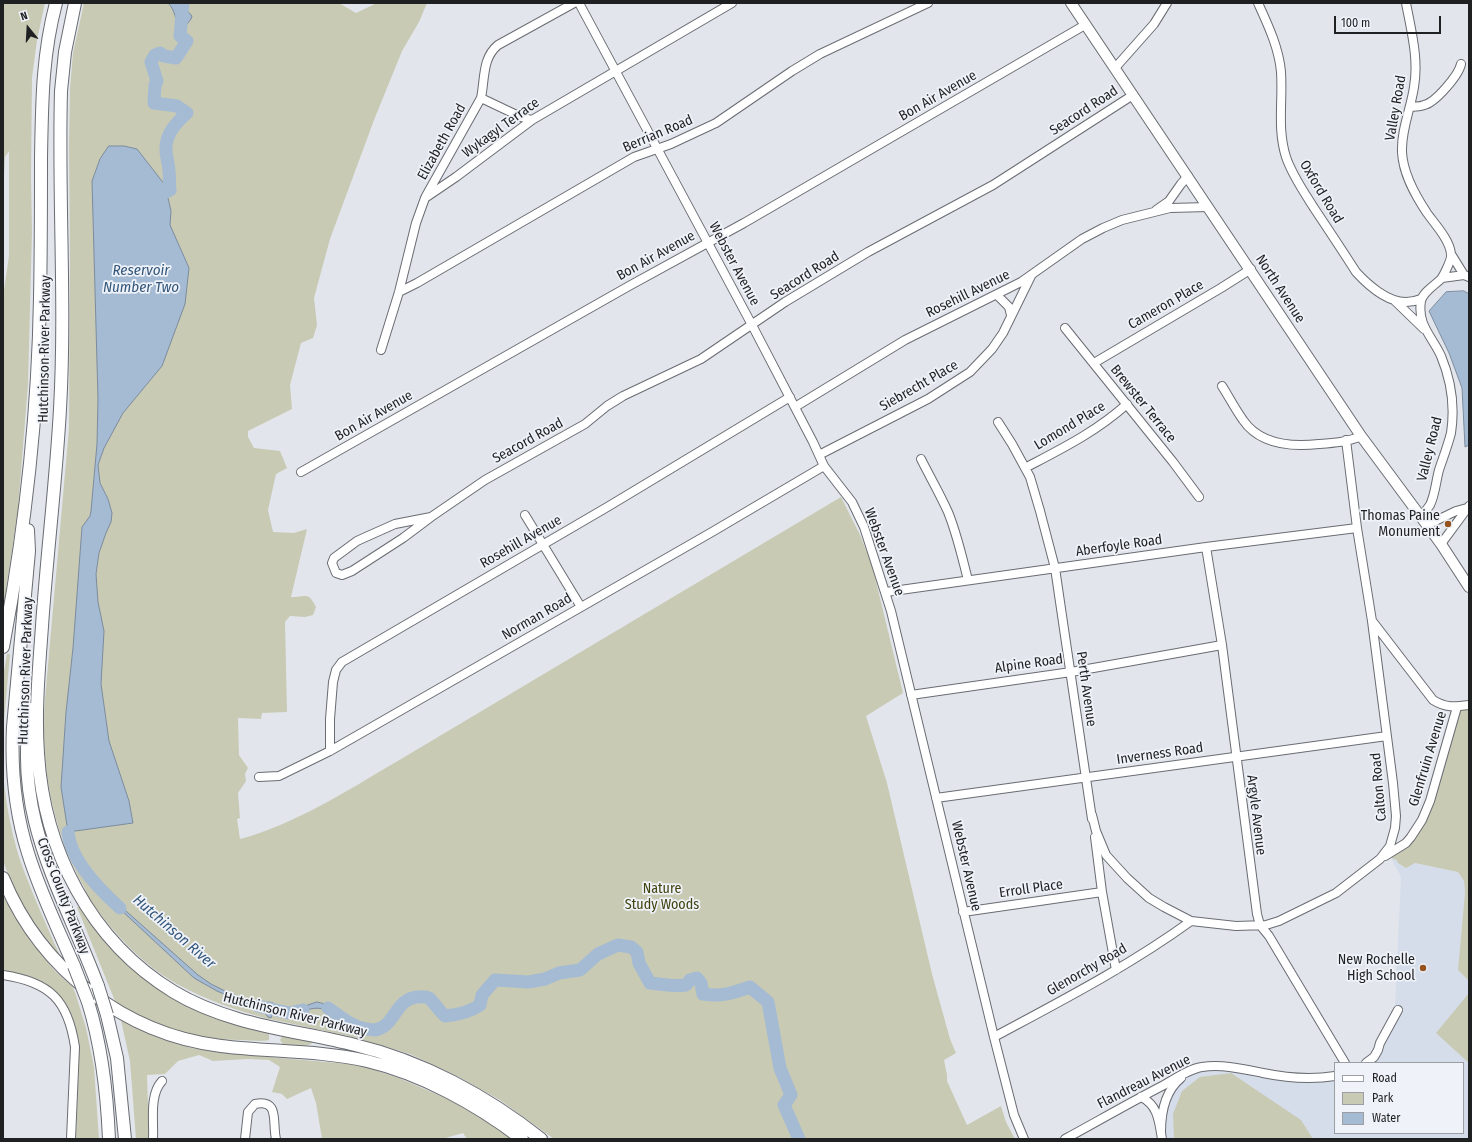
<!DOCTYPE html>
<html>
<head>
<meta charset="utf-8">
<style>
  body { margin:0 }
  #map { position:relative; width:1472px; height:1142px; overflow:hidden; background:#e2e6ec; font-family:"Fira Sans Condensed",sans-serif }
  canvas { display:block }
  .frame { position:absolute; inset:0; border:4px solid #1e2022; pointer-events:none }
  .legend { position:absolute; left:1334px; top:1062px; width:130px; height:72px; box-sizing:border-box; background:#eff3f9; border:1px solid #9b9fa3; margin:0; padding:5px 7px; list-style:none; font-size:12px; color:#1e2022 }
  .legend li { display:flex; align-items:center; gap:8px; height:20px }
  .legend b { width:20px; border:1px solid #9b9fa3 }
  .north { position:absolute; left:8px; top:8px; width:40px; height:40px; -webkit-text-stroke:3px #eff3f9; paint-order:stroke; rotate:342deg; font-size:11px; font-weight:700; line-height:16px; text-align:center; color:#1e2022 }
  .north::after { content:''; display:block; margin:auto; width:14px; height:18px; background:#1e2022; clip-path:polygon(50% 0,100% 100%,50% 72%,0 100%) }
  .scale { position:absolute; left:1334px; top:16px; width:107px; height:18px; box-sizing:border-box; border:2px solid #1e2022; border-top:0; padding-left:5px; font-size:12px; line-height:14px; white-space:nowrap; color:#1e2022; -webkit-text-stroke:3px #eff3f9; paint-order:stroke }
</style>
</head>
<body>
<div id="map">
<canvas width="1472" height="1142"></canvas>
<div class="frame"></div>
<ul class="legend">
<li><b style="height:5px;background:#fff"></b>Road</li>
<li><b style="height:11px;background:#c8cab4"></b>Park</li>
<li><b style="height:11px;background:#a5bbd3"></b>Water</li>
</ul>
<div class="north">N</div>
<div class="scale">100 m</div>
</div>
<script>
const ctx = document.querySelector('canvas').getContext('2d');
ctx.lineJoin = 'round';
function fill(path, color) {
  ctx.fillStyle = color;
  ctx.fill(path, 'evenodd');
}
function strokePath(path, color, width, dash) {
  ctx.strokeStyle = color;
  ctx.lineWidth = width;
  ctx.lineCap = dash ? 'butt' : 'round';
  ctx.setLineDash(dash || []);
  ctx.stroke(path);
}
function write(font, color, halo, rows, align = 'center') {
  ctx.font = font + ' "Fira Sans Condensed",sans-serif';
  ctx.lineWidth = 3.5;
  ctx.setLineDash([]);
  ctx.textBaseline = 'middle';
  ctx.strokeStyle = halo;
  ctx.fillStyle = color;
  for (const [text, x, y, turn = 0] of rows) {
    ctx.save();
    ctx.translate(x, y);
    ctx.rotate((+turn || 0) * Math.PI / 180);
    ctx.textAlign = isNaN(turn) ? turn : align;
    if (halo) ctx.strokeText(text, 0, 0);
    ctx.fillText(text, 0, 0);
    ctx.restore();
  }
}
const built = new Path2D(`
  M 1391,858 L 1458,872 L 1464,881 L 1465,892 L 1458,970 L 1469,981 L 1469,1139 L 1165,1139 L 1163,1134 L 1166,1111 L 1175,1089 L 1184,1079 L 1196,1072 L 1214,1069 L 1335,1080 L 1335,1133 L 1463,1133 L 1463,1063 L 1366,1063 L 1373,1054 L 1395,1007 L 1401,877 Z`);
const green = new Path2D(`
  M 3,3 L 45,3 L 37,40 L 32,78 L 31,177 L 32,231 L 28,384 L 18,509 L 3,611 L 3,297 L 9,256 L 9,151 L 5,157 L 3,196 Z
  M 84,3 L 339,3 L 356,13 L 377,3 L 427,3 L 419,22 L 402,51 L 374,120 L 330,239 L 314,298 L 317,325 L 313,338 L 301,343 L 290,385 L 292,409 L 248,431 L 248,437 L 254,448 L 280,451 L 287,468 L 276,474 L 268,510 L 273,532 L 294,533 L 307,529 L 291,597 C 306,597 308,591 316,607 L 313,615 L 305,617 L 290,616 L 285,622 L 287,712 L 262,713 L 261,719 L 238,718 L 239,755 L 248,768 L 245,774 L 246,781 L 238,793 L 240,818 L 237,819 L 240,839 C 294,825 348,790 396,762 L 841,497 L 860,535 L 872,565 L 903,693 L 866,716 L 887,783 L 932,974 L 950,1039 L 956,1053 L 944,1060 L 947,1075 L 947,1081 L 967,1125 L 1001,1106 L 1006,1122 L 1015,1139 L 554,1139 L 500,1100 L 459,1077 L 410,1054 L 353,1037 L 270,1019 L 268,1019 C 236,1010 206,1000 177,984 C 159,974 142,960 127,945 C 116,933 105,921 96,908 C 91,902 87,894 84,887 C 52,830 40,764 45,699 L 69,428 L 70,258 L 69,145 L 70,88 L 73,53 Z
  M 7,654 L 10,654 L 3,732 L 3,677 Z
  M 1469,708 L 1469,981 L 1458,970 L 1465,892 L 1464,881 L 1458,872 L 1415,863 L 1406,868 L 1398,863 L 1397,860 L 1391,858 L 1407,845 L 1429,812 L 1459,709 Z
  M 3,772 C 6,805 12,839 24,871 C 35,900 48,929 61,958 L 30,919 L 13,887 L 3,861 Z
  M 3,896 L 31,942 L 55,971 L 72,986 L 75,992 L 86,1028 L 94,1067 L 99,1139 L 76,1139 L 79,1059 L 79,1043 L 76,1031 L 66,1005 L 60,996 L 43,984 L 3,972 Z
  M 77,907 L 80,907 L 99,933 L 125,963 L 149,983 L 180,1001 L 269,1034 L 269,1040 C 261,1042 250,1040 241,1040 C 191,1039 161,1028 117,1006 Z
  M 1469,993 L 1469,1063 L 1436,1033 Z
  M 120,1016 L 153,1035 L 191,1048 L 235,1054 L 360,1065 L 399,1078 L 452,1101 L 486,1121 L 513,1139 L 467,1139 L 463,1133 L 442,1139 L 322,1139 L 316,1103 L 311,1088 L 287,1099 L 282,1094 L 272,1092 L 280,1067 L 269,1060 L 248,1059 L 213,1061 L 199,1055 L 178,1061 L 165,1074 L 147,1075 L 149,1139 L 136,1139 L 130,1061 Z
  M 283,1035 L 313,1042 C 307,1049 292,1045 283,1044 L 280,1040 Z
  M 1231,1073 L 1301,1120 L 1313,1139 L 1174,1139 L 1173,1114 L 1182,1091 L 1200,1077 Z`);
const water = new Path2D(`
  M 168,3 L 185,3 L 183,6 L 192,16 L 191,19 L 181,32 L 179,30 C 176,21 175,9 168,3 Z
  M 109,146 L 124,146 L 137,149 L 165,185 L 171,211 L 170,225 L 189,268 L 185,304 L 162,366 L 123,413 L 104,448 L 98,465 L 100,483 L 108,499 L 112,513 L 111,522 L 106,533 L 99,553 L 96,574 L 98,602 L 104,631 L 101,684 L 109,741 L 129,801 L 133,823 L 68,832 L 61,787 L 66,712 L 73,648 L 82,527 L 90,516 L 91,511 L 97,444 L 98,399 L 92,181 L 100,159 Z
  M 1464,291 L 1469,294 L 1469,445 L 1465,447 L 1462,388 L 1449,353 L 1429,311 L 1446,292 Z
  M 108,895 L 198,975 L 211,984 L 229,993 L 264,1005 L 269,1002 L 273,1003 L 275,1005 L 271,1018 L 268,1017 L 263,1011 L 217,991 L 194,978 L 106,896 Z
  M 317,1002 C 328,1004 338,1009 341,1020 C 319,1002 314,1008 288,1016 L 286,1016 L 288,1008 L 299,1008 Z`);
const river = new Path2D(`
  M 166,192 L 170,190 C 169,184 170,178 169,172 C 169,164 166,157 166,150 C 165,134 177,122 187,113 L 177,106 L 154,103 L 155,85 L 157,81 L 151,62 L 155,55 L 160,53 L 164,56 L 176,58 L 187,41 L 180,36 L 183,3
  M 68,832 C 70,860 100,890 120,908
  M 258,1006 L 289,1013 L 303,1010
  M 328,1008 C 341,1017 350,1026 366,1029 C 368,1029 372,1030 375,1030 C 396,1026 394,1000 417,997 C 421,997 425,996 429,998 C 433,1001 440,1012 445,1016 C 457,1015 470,1012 480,1005 L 482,995 L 495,980 L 529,982 L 545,979 L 559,973 L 580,970 L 598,954 L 618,945 L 631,947 L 637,952 L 639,963 L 650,983 C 662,984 674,987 686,985 L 690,980 L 697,978 L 701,983 L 703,994 C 721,997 733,993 750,987 L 768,1002 L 780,1068 L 791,1095 L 784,1105 L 799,1139`);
const minor = new Path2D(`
  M 579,3 L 752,325 L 813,442 L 824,466 L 852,502 L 864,527 L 891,611 L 994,1037 L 1014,1115 L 1024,1139
  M 1258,3 C 1268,25 1279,48 1281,72 C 1283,101 1277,129 1286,157 C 1292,175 1304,192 1314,208 C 1328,229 1342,250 1356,272 C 1367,284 1387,302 1406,302 C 1411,302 1416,301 1421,299
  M 1406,3 C 1411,30 1419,59 1414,87 C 1411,108 1401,130 1402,152 C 1403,174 1415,195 1427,213 C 1434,223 1450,240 1451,254 C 1452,259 1444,275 1441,279 C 1435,285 1423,292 1421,301 C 1417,325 1432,336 1441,356 C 1451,380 1455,407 1451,433 C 1448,445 1443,458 1439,470 C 1436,481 1435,495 1430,505 C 1427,509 1424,513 1421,517
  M 1115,68 L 1154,24 L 1167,3
  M 481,98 L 521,117 L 532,120
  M 1411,107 C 1415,106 1420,107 1424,105 C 1435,103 1459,75 1461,64
  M 426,196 L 481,98 C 485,79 482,58 498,45 L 574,3
  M 1156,210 L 1169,201 L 1181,184 L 1188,176
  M 1451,254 L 1464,275 L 1469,277
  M 1442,278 L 1464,275
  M 399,292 L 417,283 L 634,157 L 671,144 L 716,123 L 792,71 L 820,54 L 928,3
  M 997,295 L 1009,307 L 1011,315
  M 1395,301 L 1424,329
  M 1065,328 L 1173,462 L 1199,497
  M 381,350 L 399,292 L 416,223 L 425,198 L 456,177 L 532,120 L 732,3
  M 1094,363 L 1221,288 L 1251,269
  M 1222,386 C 1229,397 1235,409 1243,420 C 1260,445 1292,447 1319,444 C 1333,443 1348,442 1361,436
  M 795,407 L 905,340 L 1021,282 L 1082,239 L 1103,228 L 1122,220 L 1170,208 L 1208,207
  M 998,422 L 1012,444 L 1030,477 L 1040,511 L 1055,568 L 1092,819
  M 819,455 L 928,399 L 970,372 L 992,349 L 1003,333 L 1031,276
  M 921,459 C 930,477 940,494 948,512 C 957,534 962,557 968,580
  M 1025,468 C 1061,449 1096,432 1127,404
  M 301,472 L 629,286 L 744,223 L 1085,25
  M 525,515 L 581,607
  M 431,517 L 403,538 L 352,571 L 342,575 L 336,573 L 332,563 L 334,558 L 357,541 L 368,536 L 395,524 L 431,517 L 485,480 L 585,424 L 607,406 L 623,396 L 701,359 L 785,302 L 868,252 L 993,185 L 1133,95
  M 1427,525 L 1456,511 L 1467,508
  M 1441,544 L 1469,506
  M 1206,547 L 1222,645 L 1257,914 L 1260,925 L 1269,936 L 1345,1063
  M 886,592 L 1206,547 L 1357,528
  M 1373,622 L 1433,700 C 1446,708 1454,707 1469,705
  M 911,695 L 1071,672 L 1222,645
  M 330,751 L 330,719 L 333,682 L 336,670 L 342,662 L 609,506 L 790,397
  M 259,777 L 279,776 L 330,751 L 712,532 L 824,466
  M 936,798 L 1387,736
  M 1092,815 L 1096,831 L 1106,855 L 1127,878 L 1149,898 L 1164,907 L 1191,921 L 1236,926 L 1266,925 L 1279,921 L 1336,893 L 1380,859 L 1390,846 L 1395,828 L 1396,816 L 1393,783 L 1372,621 L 1357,528 L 1346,440
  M 1095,837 L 1102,892 L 1116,970
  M 1385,856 L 1406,843 L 1411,837 L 1422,820 L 1430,801 L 1457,707
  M 963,912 L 1102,892
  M 3,975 C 50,982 68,1000 75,1047 L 71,1139
  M 994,1037 C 1061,1001 1129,966 1191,921
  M 1366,1063 L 1374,1057 L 1378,1050 L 1380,1043 L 1398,1010
  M 1141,1097 C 1158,1105 1159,1121 1162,1139
  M 1161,1132 C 1161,1113 1165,1091 1181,1078
  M 153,1139 C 154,1121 149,1095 162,1081
  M 245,1139 L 248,1112 L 255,1104 C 280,1099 272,1122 276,1139
  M 1065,1139 C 1098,1121 1131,1102 1164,1085 C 1176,1078 1189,1069 1202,1067 C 1223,1064 1243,1069 1263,1073 C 1287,1078 1310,1080 1335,1076`);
const major = new Path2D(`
  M 1071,3 L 1361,436 L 1441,544 L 1469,587`);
const highway = new Path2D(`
  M 75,3 L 65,52 L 61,91 C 58,197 66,303 60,409 C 56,482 47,553 42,626 C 39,668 35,711 38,754 C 44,850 90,941 174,992 C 229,1025 294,1030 355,1045 C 422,1061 487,1096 541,1139
  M 28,530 L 29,551 L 13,727 C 11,770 15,812 28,853 C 40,892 58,929 74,966
  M 3,647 C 25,531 38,415 40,298 C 41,251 41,204 41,158 C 42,103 42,56 56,3
  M 31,709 C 12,817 62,890 98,986
  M 3,878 C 40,968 123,1034 221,1046 C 269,1052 319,1050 367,1061 C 422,1074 478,1105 522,1139
  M 88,1002 C 102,1047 107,1092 109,1139
  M 107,1015 L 117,1058 L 125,1139`);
const highwayBridge = new Path2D(`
  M 74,966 L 88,1002
  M 98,986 L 107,1015`);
const markers = [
  [1448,524,4,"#93521f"],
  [1423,968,4,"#93521f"]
];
const streetNames = [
  ["Bon Air Avenue",938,96,-30],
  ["Valley Road",1396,108,-80],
  ["Seacord Road",1084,111,-33],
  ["Wykagyl Terrace",501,128,-36],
  ["Berrian Road",658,134,-23],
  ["Elizabeth Road",442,142,-61],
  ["Oxford Road",1321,192,59],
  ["Bon Air Avenue",656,256,-29],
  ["Webster Avenue",734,264,62],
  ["Seacord Road",805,276,-32],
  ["North Avenue",1280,289,57],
  ["Rosehill Avenue",968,294,-26],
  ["Cameron Place",1166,305,-30],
  ["Hutchinson River Parkway",45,349,-89],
  ["Siebrecht Place",919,386,-30],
  ["Brewster Terrace",1143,404,51],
  ["Bon Air Avenue",374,416,-30],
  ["Lomond Place",1070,426,-31],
  ["Seacord Road",528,441,-29],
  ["Valley Road",1430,449,-76],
  ["Rosehill Avenue",521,542,-30],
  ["Aberfoyle Road",1119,546,-8],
  ["Webster Avenue",884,552,70],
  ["Norman Road",537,617,-30],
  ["Alpine Road",1029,664,-8],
  ["Hutchinson River Parkway",26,671,-88],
  ["Perth Avenue",1086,689,82],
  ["Inverness Road",1160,754,-8],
  ["Glenfruin Avenue",1428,759,-73],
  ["Calton Road",1379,787,-95],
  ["Argyle Avenue",1256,815,83],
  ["Webster Avenue",966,866,77],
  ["Erroll Place",1031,889,-8],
  ["Cross County Parkway",63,896,69],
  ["Glenorchy Road",1087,970,-30],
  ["Hutchinson River Parkway",295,1015,14],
  ["Flandreau Avenue",1144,1082,-27]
];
const poiNames = [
  ["Thomas Paine",1440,516],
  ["Monument",1440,532],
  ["New Rochelle",1415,960],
  ["High School",1415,976]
];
const parkNames = [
  ["Nature",662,889],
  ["Study Woods",662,905]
];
const waterNames = [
  ["Reservoir",141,271],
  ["Number Two",141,288],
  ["Hutchinson River",174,932,41]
];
fill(built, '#d5ddea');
fill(green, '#c8cab4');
fill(water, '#a5bbd3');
strokePath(water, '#7c8c9e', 1);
strokePath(river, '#a5bbd3', 13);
strokePath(minor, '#696c72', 10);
strokePath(major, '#696c72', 12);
strokePath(highway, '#696c72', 14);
strokePath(minor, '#fff', 8);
strokePath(major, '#fff', 10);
strokePath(highway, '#fff', 12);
strokePath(highwayBridge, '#696c72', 14, []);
strokePath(highwayBridge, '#fff', 12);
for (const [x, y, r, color] of markers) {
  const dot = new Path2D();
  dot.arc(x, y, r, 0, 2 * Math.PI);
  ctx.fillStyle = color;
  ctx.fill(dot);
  strokePath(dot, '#eff3f9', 1.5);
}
write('14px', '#1e2022', '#eff3f9', streetNames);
write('14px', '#1e2022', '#eff3f9', poiNames, 'right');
write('14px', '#42430f', '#eff3f9', parkNames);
write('italic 15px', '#33567a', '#eff3f9', waterNames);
</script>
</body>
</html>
